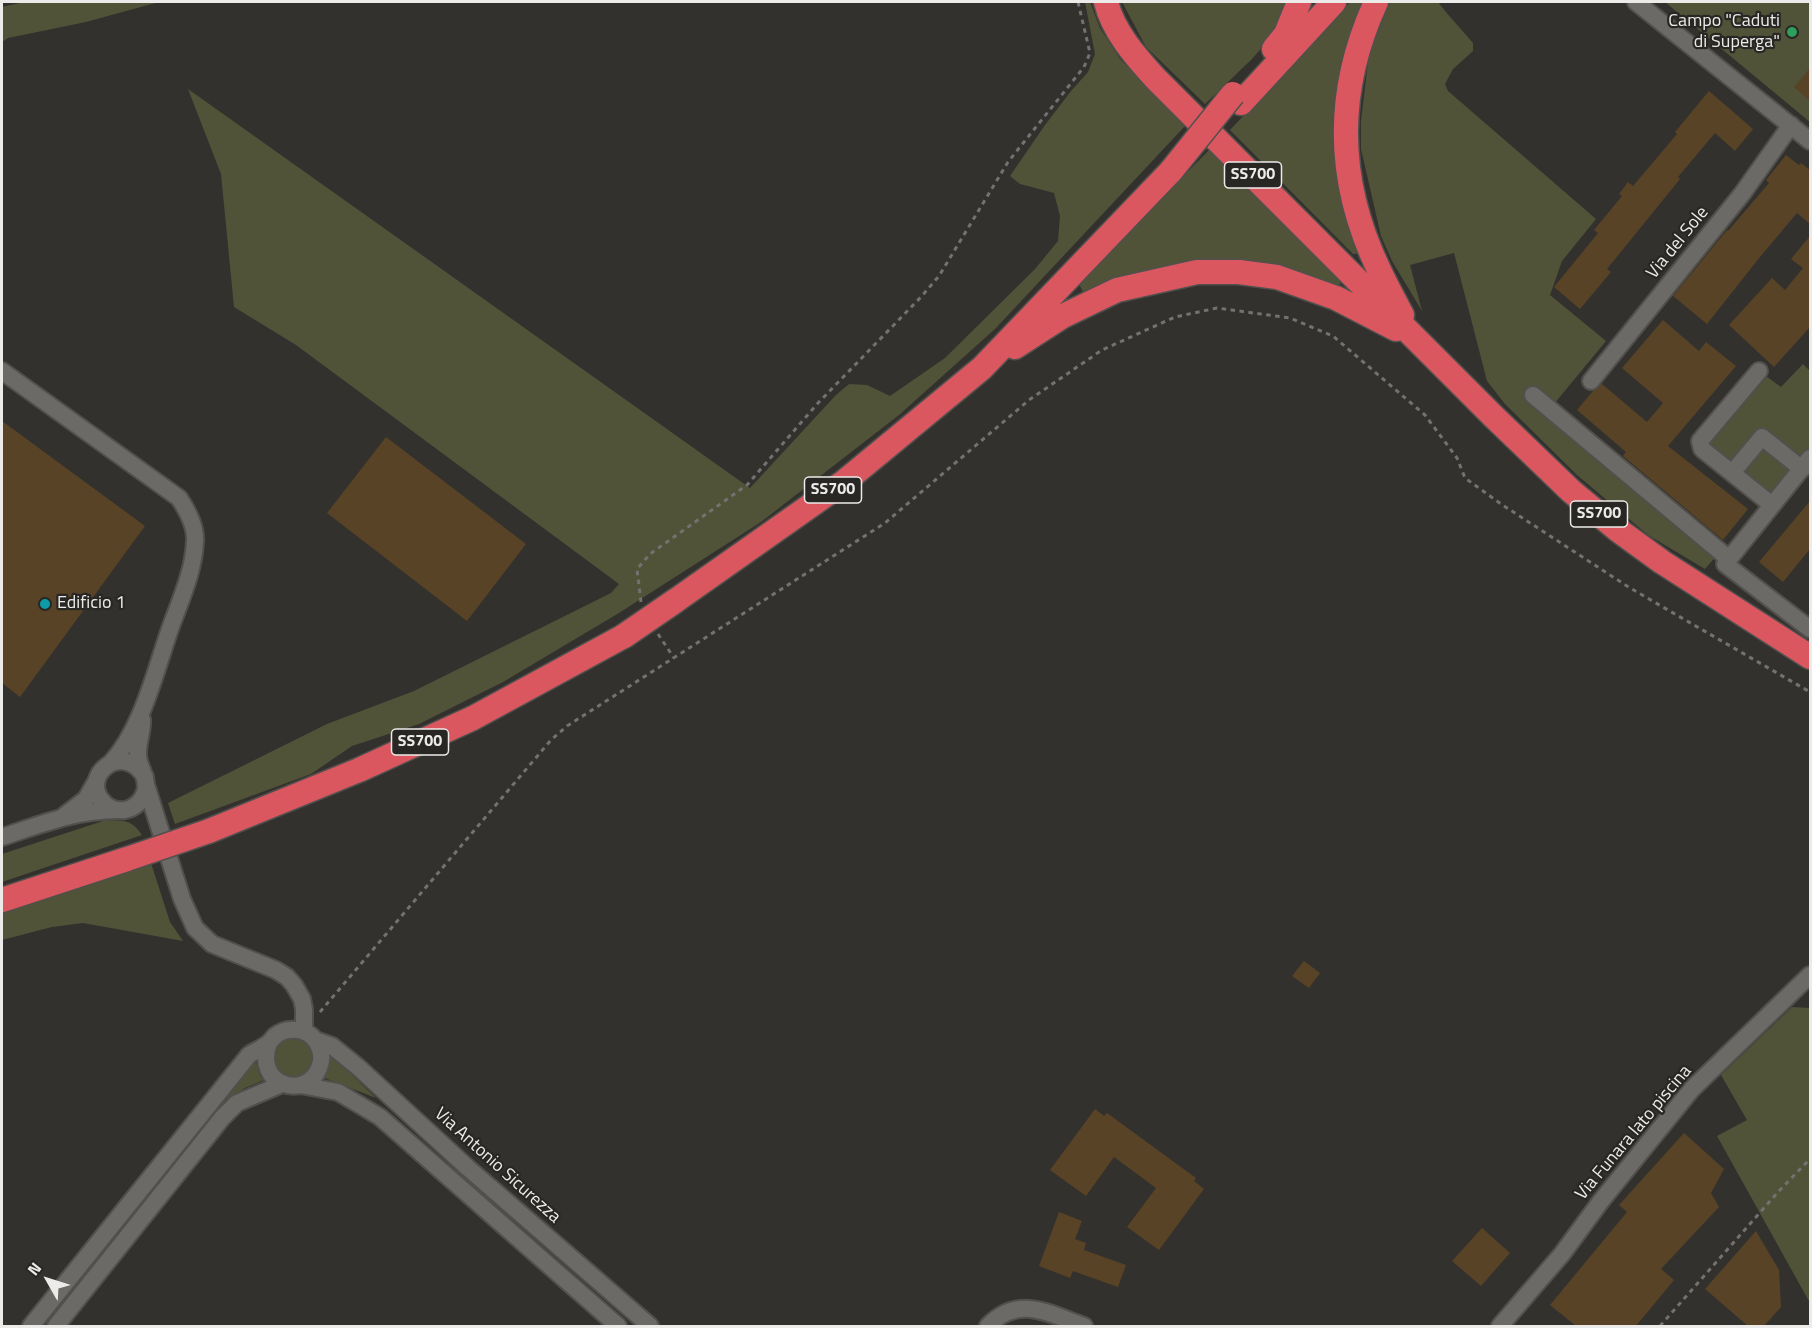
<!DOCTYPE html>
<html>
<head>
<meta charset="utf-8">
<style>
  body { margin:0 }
  #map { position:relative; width:1812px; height:1328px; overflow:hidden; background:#33312e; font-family:"Titillium Web",sans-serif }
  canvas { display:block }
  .frame { position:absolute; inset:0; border:3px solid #edebe9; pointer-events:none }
  .north { position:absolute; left:18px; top:1250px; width:60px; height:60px; -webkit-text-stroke:4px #292724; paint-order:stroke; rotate:309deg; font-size:16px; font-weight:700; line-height:24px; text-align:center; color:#edebe9 }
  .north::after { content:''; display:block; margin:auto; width:21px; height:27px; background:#edebe9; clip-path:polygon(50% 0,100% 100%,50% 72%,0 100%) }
</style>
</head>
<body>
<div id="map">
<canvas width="1812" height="1328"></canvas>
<div class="frame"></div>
<div class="north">N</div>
</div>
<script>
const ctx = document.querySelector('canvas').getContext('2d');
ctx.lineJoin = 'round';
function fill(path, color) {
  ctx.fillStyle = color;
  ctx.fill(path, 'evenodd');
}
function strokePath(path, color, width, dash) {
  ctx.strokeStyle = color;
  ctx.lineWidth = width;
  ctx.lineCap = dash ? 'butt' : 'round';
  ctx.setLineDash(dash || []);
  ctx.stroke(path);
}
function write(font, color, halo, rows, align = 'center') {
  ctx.font = font + ' "Titillium Web",sans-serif';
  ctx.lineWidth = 4.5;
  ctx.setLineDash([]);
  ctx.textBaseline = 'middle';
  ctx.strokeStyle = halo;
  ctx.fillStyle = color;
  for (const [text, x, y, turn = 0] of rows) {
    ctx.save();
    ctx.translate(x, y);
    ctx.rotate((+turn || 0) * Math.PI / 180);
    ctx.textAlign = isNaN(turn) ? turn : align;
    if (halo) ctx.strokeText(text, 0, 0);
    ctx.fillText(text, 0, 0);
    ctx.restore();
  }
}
const green = new Path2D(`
  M 24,2 L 159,2 L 86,22 L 8,38 L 2,42 L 2,7 Z
  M 1085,2 L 1090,2 L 1100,28 L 1120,59 L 1185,126 L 995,329 L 899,415 L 761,522 L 619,613 L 503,682 L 419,724 L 352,746 L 311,774 L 175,824 L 168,803 L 327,724 L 414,691 L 611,593 L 619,584 L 296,345 L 234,307 L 221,174 L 188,89 L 750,488 L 836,395 L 849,384 L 867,385 L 890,396 L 945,358 L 1035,269 L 1058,241 L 1060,216 L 1054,193 L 1020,184 L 1010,176 L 1045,125 L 1071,91 L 1088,72 L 1095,54 Z
  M 1122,2 L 1289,2 L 1271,37 L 1252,59 L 1205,104 L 1146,47 Z
  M 1350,2 L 1362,2 L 1340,66 L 1335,101 L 1334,132 L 1359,251 L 1356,254 L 1353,254 L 1230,130 Z
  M 1390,2 L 1438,2 L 1445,11 L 1473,43 L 1473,51 L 1453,69 L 1445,84 L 1448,91 L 1596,219 L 1562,261 L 1550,295 L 1606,341 L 1554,404 L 1724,547 L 1705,569 L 1648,535 L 1577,475 L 1505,404 L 1487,381 L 1454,253 L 1410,265 L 1422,311 L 1392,261 L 1381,236 L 1361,149 L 1361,121 L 1369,54 Z
  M 1665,2 L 1810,2 L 1810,122 Z
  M 1210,149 L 1340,277 L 1341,283 L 1337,287 L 1236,262 L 1180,263 L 1132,274 L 1083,292 L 1080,286 L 1081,281 Z
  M 1803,364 L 1810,371 L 1810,459 L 1772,505 L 1702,449 L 1759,371 L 1781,387 Z
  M 106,820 C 125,821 131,819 142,835 L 2,882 L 2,854 Z
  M 151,863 L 170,922 L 183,941 L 83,923 L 52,927 L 2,940 L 2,911 Z
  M 1792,1007 L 1810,1008 L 1810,1303 L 1717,1136 L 1747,1120 L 1721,1075 Z
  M274 1058a19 19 0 1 1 38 0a19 19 0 1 1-38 0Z
  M 327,1051 L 376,1098 L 322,1077 C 329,1069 328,1062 327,1051 Z
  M 256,1062 L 260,1076 L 264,1080 L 245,1088 L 221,1103 L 237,1081 Z`);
const building = new Path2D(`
  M 1810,68 L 1810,101 L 1794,87 Z
  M 1709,91 L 1753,129 L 1735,151 L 1715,133 L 1678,177 L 1680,179 L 1607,269 L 1611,272 L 1580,309 L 1554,287 L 1598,233 L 1594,230 L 1622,196 L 1619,194 L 1628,182 L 1633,186 L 1677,134 L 1675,132 Z
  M 1786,155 L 1799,165 L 1801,163 L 1810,170 L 1810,224 L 1797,213 L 1760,257 L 1707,324 L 1673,296 L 1727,230 L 1728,231 L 1769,183 L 1766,180 Z
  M 1810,236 L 1810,327 L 1774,367 L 1729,325 L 1772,278 L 1785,290 L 1803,268 L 1791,259 Z
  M 1663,320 L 1699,351 L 1706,342 L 1736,366 L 1668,446 L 1748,509 L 1723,540 L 1623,456 L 1626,452 L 1577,410 L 1593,391 L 1602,384 L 1647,422 L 1663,403 L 1622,368 Z
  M 2,421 L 145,526 L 20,697 L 2,683 Z
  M 386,437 L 526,544 L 467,621 L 327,513 Z
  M 1810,501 L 1810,549 L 1783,582 L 1759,562 Z
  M 1304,961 L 1320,973 L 1309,988 L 1292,976 Z
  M 1095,1109 L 1104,1116 L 1107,1113 L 1196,1178 L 1194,1181 L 1204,1189 L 1159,1250 L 1127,1227 L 1156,1188 L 1114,1157 L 1086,1196 L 1050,1170 Z
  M 1684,1133 L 1724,1169 L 1711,1193 L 1719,1207 L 1661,1269 L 1674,1280 L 1636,1326 L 1576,1326 L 1550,1305 L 1627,1212 L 1619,1205 Z
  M 1059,1212 L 1082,1221 L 1075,1239 L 1086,1243 L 1084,1250 L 1126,1265 L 1118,1287 L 1073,1271 L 1070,1278 L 1039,1266 Z
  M 1482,1228 L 1510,1253 L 1481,1286 L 1452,1261 Z
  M 1756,1231 L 1779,1270 L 1781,1307 L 1764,1326 L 1748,1326 L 1705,1289 Z`);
const path = new Path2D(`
  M 641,602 L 637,569 L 650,554 L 747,485 L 818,403 L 921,297 L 939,276 L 1008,162 L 1084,67 L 1090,53 L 1078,2
  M 658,634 L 674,658
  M 320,1012 L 551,740 L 567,726 L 885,523 L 1029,400 L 1102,350 L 1175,317 L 1217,308 L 1290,318 L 1333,336 L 1425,415 L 1457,458 L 1465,478 L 1501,504 L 1630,588 L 1810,692
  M 1660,1326 L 1779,1191 L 1810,1159`);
const minor = new Path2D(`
  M 1636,2 L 1810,141
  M 2,371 L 179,498 C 187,510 196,526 195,541 C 194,571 180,601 170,629 C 155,672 142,729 111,763
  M 1759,371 L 1700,441 L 1702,449 L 1772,505
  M 1591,381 L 1742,194 L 1791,125
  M 1533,395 L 1729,559
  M 1810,458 L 1725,564 L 1810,629
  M 1732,473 L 1762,437 L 1802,469
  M 142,719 C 143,731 137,743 138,756 C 139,768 149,779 145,792 C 142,801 135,808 125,810 C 118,811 109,809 104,803 C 78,778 122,739 145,777
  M 146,785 L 182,899 L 195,928 L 212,944 L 276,970 L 287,977 L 294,985 L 302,999 L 304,1009 L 304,1031
  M 64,816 L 86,799 L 97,780
  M 2,837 C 39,825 77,810 117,810
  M 315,1040 L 332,1046 L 358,1067 L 468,1168 L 650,1326
  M 301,1085 L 338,1092 L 380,1117 L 618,1326
  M 31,1326 L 249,1055 C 255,1051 263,1048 269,1043 C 271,1041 273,1038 275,1036 C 287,1026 307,1028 316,1041 C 321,1049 323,1059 319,1068 C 306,1101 253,1085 269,1043
  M 56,1326 L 222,1118 L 237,1103 L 282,1084
  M 988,1326 C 1019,1294 1049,1314 1084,1326
  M 1500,1326 L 1562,1254 L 1601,1201 L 1692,1089 L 1810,975`);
const highway = new Path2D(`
  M 1106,2 C 1113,31 1135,56 1155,78 L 1493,416 L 1571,491 L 1618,530 L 1662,562 L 1810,657
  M 1376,2 C 1335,91 1336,181 1379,270 C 1386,285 1394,300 1402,315
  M 1274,49 L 1286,34 L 1299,2
  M 1241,103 L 1334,2
  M 1015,347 L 1063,316 L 1117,290 L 1197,272 L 1239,272 L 1277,277 L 1336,298 L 1396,329
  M 675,601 L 844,482 L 982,368 L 1171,171
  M 209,831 L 359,770 L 473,718 L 624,636
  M 2,900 L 127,859`);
const highwayBridge = new Path2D(`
  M 1171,171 L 1233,94
  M 624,636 L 675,601
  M 127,859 L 209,831`);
const markers = [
  [1792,32,6,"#2e9e5b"],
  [45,604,6,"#0f9aa8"]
];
const shields = [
  [1253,175,57],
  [833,490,57],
  [1599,514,57],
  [420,742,57]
];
const shieldNames = [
  ["SS700",1253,175],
  ["SS700",833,490],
  ["SS700",1599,514],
  ["SS700",420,742]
];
const poiNames = [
  ["Campo \"Caduti",1780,22],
  ["di Superga\"",1780,43],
  ["Edificio 1",57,604,"left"]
];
const streetNames = [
  ["Via del Sole",1678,243,-51],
  ["Via Funara lato piscina",1634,1133,-50],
  ["Via Antonio Sicurezza",497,1166,42]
];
fill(green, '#505338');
fill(building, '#584326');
strokePath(minor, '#52504d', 20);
strokePath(highway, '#52504d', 27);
strokePath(path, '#747270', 3, [4.5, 4.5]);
strokePath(minor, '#6c6a66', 16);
strokePath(highway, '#db5760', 24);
strokePath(highwayBridge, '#52504d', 27, []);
strokePath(highwayBridge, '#db5760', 24);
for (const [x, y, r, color] of markers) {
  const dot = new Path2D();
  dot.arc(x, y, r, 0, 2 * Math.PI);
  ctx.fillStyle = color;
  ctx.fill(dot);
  strokePath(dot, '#292724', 2);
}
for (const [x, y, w] of shields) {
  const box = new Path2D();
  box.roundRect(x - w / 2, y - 13, w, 26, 4.5);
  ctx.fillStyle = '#292724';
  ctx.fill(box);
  strokePath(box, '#edebe9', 1.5);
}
write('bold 16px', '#edebe9', null, shieldNames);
write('18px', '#edebe9', '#292724', poiNames, 'right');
write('18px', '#edebe9', '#292724', streetNames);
</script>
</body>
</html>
